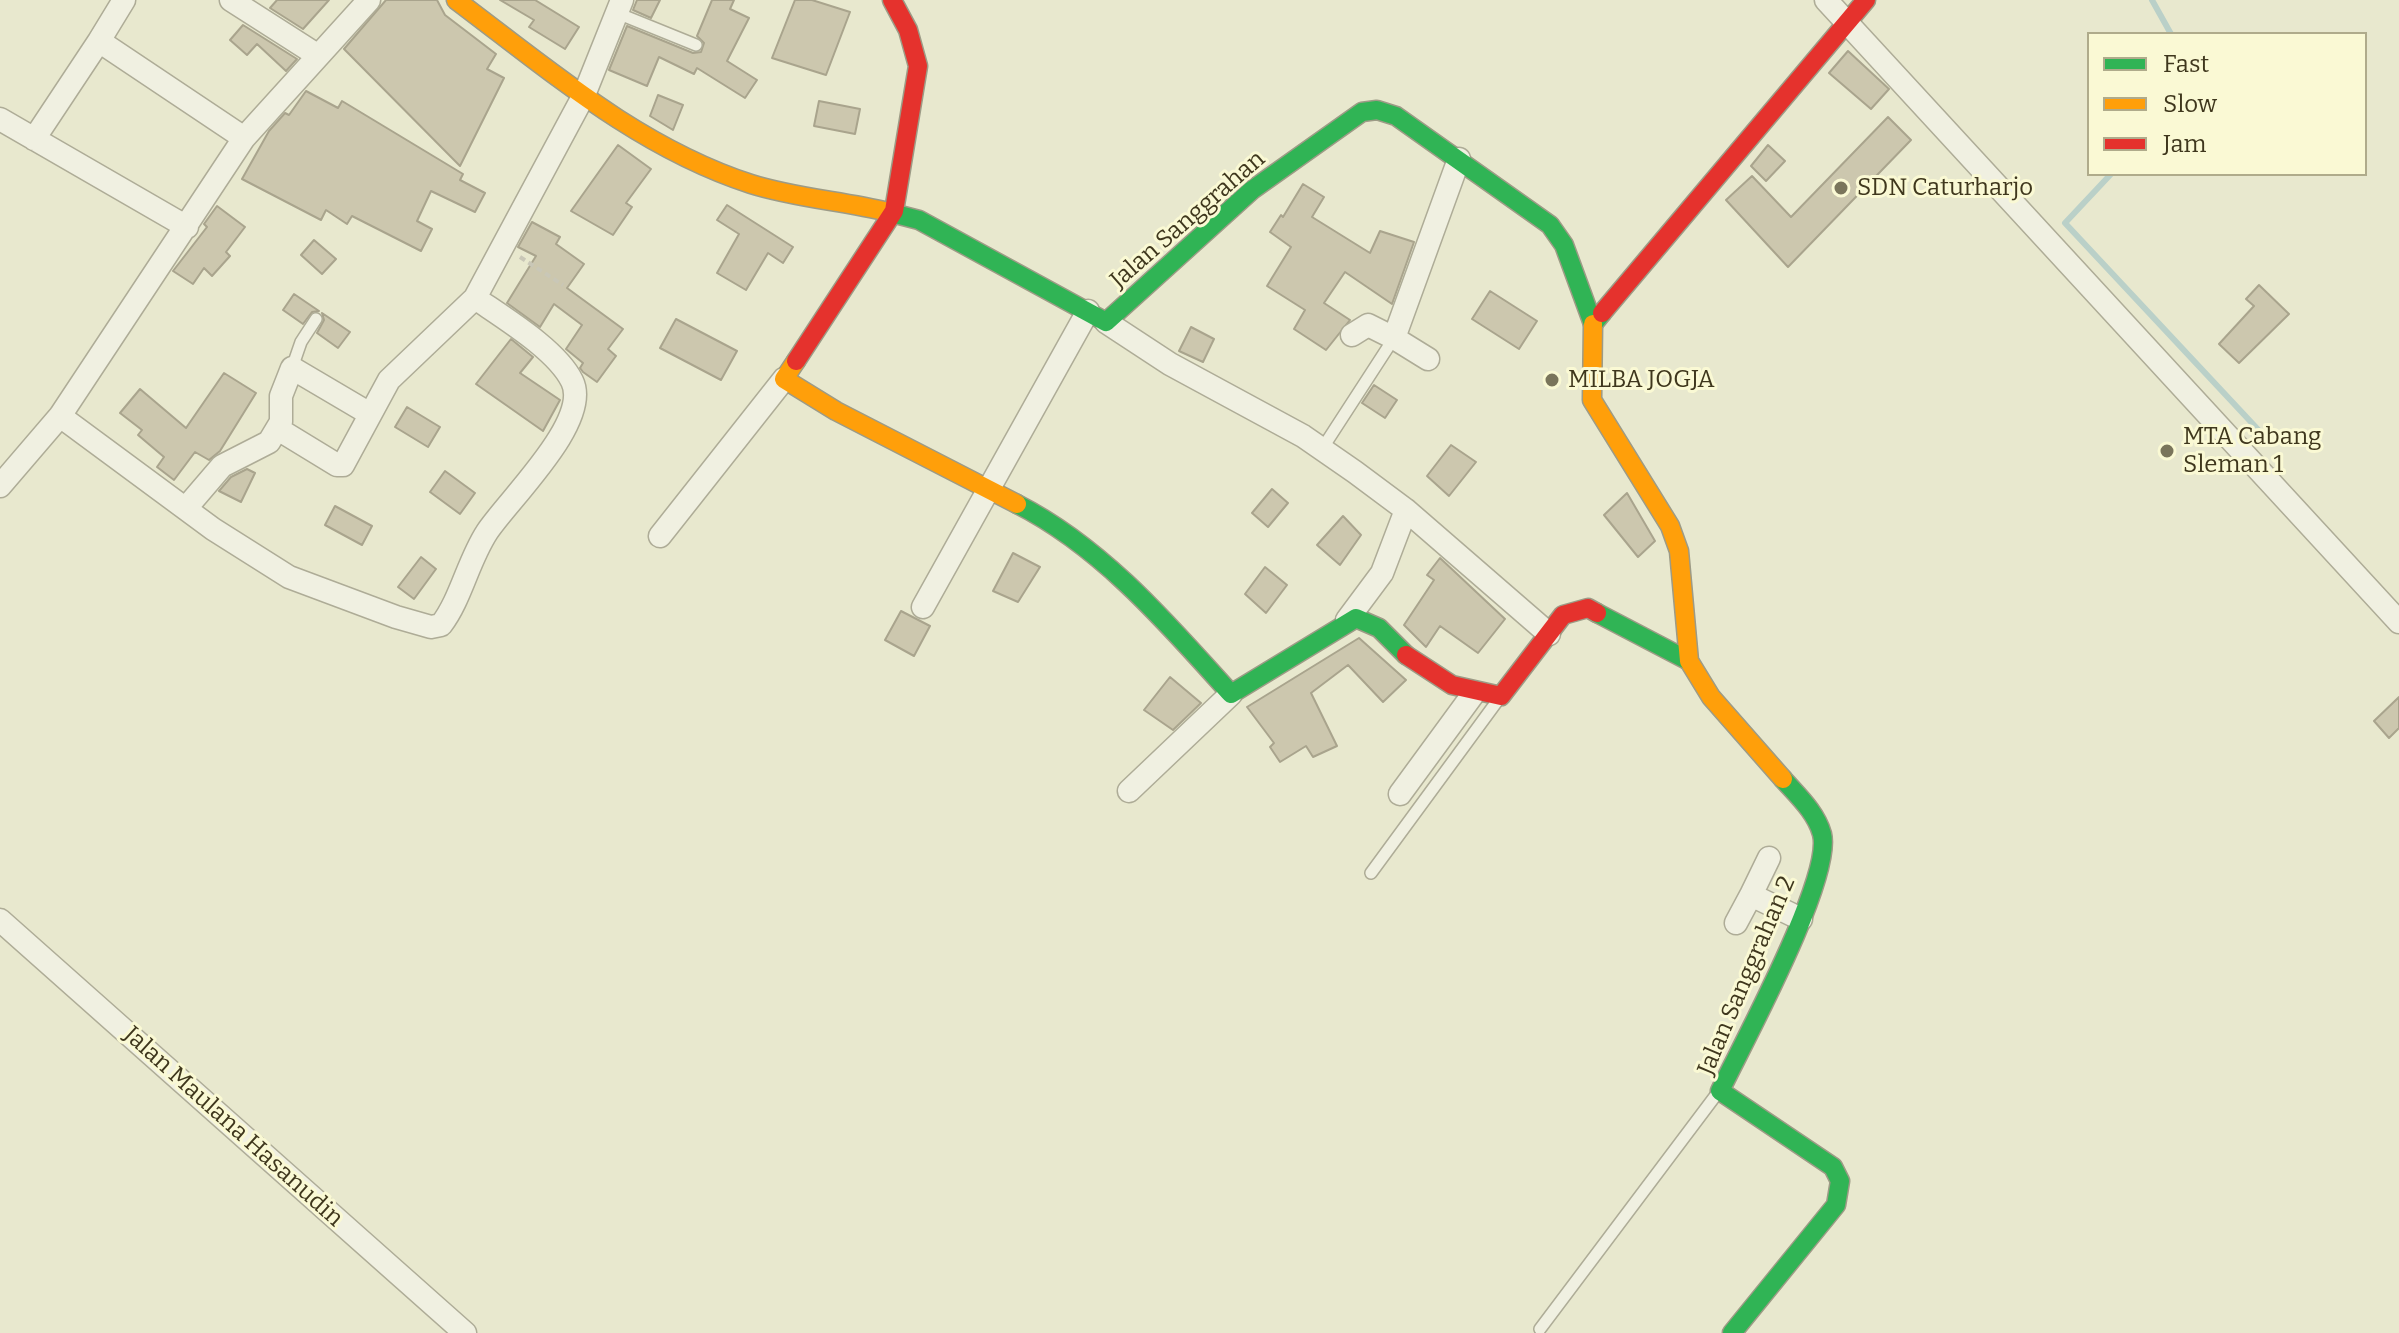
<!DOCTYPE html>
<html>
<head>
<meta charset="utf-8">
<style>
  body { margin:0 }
  #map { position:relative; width:2399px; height:1333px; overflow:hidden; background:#e8e8ce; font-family:Bitter,serif }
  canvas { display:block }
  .legend { position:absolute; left:2087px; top:32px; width:280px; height:144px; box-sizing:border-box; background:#faf9d4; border:2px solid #afab8b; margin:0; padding:10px 14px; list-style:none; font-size:24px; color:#3f371d }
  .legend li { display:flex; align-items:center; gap:16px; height:40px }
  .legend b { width:40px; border:2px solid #afab8b }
</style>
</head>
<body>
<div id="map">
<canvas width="2399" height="1333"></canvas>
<ul class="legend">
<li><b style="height:10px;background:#30b455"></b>Fast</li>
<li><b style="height:10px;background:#ff9f0a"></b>Slow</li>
<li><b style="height:10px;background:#e5322d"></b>Jam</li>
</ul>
</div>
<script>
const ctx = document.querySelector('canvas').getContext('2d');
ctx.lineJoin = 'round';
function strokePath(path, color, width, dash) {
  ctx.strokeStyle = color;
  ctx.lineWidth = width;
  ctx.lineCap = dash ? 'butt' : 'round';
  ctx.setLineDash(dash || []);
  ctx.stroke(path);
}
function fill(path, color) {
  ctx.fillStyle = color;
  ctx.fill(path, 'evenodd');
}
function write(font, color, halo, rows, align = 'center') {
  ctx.font = font + ' Bitter,serif';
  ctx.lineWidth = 6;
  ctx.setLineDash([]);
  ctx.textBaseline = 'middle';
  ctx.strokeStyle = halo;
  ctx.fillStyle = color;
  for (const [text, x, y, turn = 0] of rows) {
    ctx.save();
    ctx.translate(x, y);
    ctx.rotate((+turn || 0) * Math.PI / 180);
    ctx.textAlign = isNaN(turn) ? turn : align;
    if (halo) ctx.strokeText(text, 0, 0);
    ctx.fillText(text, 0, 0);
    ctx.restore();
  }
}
const stream = new Path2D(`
  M 2152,0 L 2171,34
  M 2111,174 L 2065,223 L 2265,437`);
const building = new Path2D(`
  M 277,0 L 329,0 L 303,29 L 270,8 Z
  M 386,0 L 437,0 L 445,15 L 496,54 L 487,69 L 504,78 L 460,166 L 344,49 Z
  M 500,0 L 535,0 L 579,27 L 565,49 L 529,27 L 534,20 Z
  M 637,0 L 660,0 L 651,18 L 633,10 Z
  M 712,0 L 734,0 L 730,9 L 749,18 L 727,61 L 757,80 L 745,98 L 697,68 L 694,74 L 659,57 L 647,86 L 609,70 L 627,26 L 693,53 L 701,52 L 704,43 L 697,36 Z
  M 795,0 L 812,0 L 850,12 L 826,75 L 772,58 Z
  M 243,25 L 297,59 L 286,71 L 257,44 L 247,55 L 230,40 Z
  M 1848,51 L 1889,89 L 1871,109 L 1829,73 Z
  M 306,91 L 338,108 L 342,101 L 463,174 L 460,180 L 485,193 L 475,212 L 431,191 L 417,221 L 432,229 L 421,251 L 352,216 L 347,224 L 326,210 L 321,220 L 242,179 L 269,131 L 285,113 L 289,115 Z
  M 658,95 L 683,105 L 673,130 L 650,116 Z
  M 819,101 L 860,109 L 855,134 L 814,126 Z
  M 1888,117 L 1911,140 L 1788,267 L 1726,200 L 1752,176 L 1791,217 Z
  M 618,145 L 651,169 L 626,203 L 632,207 L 613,235 L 571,211 Z
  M 1768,145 L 1785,161 L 1766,181 L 1751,166 Z
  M 1303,184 L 1324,197 L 1312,217 L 1370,253 L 1380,231 L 1414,242 L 1392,304 L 1345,272 L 1324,303 L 1350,320 L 1326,350 L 1294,329 L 1305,310 L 1267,286 L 1291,247 L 1270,232 L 1281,215 L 1283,217 Z
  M 727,205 L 793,247 L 783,263 L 768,253 L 746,290 L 717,273 L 739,234 L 717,220 Z
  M 217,206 L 245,227 L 226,252 L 230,256 L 212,276 L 204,268 L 193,284 L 173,271 L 207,227 L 204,224 Z
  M 532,222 L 560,237 L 556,244 L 584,264 L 567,288 L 623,329 L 608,349 L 616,356 L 597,382 L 583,372 L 580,368 L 583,363 L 566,349 L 582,325 L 554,304 L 540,327 L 507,303 L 536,256 L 518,247 Z
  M 314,240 L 336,259 L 322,274 L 301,255 Z
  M 2259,285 L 2289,314 L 2239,363 L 2219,344 L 2254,306 L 2246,299 Z
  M 1490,291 L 1537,321 L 1519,349 L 1472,319 Z
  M 294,294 L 319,311 L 312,312 L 303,324 L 283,310 Z
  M 322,313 L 350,332 L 338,348 L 317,333 L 324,320 Z
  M 676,319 L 737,351 L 721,380 L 660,348 Z
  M 1191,327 L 1214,339 L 1203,362 L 1179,351 Z
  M 511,339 L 533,357 L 520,373 L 560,400 L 543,431 L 476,384 Z
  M 224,373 L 256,393 L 220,451 L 209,460 L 195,452 L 174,480 L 157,467 L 164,457 L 138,435 L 142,430 L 120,413 L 140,389 L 186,428 Z
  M 1374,385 L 1397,400 L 1385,418 L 1362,403 Z
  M 407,407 L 440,427 L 428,447 L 395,427 Z
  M 1451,445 L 1476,462 L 1449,496 L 1427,476 Z
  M 247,469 L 255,473 L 241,502 L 219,491 L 231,477 Z
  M 445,471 L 475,493 L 460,514 L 430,492 Z
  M 1272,489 L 1288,503 L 1268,527 L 1252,513 Z
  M 1627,493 L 1655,541 L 1638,557 L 1604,515 Z
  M 335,506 L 372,526 L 362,545 L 325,525 Z
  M 1343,516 L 1361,535 L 1340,565 L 1317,545 Z
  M 1013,553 L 1040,567 L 1018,602 L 993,591 Z
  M 421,557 L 436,569 L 414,599 L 398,587 Z
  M 1440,558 L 1505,619 L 1478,653 L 1440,626 L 1426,647 L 1404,625 L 1434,580 L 1427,575 Z
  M 1265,567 L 1287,585 L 1266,613 L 1245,594 Z
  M 901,611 L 930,626 L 914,656 L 885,640 Z
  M 1359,638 L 1406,680 L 1383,702 L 1348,665 L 1311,693 L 1337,746 L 1313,757 L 1306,746 L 1280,762 L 1270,747 L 1274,743 L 1247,707 Z
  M 1170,677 L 1201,703 L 1173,730 L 1144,710 Z
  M 2399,697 L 2399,728 L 2389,738 L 2374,721 Z`);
const path = new Path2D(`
  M 520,257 L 563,285`);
const lane = new Path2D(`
  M 617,13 L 696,45
  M 292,368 L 301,342 L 316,319
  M 1322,449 L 1394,338
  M 1371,873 L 1498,700
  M 1540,1329 L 1719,1091`);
const street = new Path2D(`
  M 124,0 L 99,41 L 244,138
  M 231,0 L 317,55
  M 1826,0 L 2399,622
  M 0,119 L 187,227
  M 34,139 L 99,41
  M 1106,322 L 1170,364 L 1303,436 L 1355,472 L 1406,510 L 1549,634
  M 1352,335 L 1368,325 L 1394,338
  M 1428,359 L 1394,338 L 1459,159
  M 60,416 L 213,529 L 289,577 L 396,617 L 431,627 L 441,625 C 461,599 468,561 487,532 C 508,500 592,421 572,381 C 557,350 504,318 475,298 L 584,95 L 622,0
  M 278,429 L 337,465 L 343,465 L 389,380 L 475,298
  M 0,486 L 60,416 L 244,138 L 369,0
  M 186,508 L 222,466 L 269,442 L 281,422 L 281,396 L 292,368 L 370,414
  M 660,536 L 784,379
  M 923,607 L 1088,311
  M 1347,620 L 1382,573 L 1406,510
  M 1129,791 L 1231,694
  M 1400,794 L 1474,693
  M 1769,858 L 1751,895 L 1801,919
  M 0,920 L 465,1333
  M 1736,923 L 1751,895`);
const fast = new Path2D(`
  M 888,212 L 919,220 L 1106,322 L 1252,190 L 1362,112 L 1377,110 L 1396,116 L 1550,225 L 1564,245 L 1593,324 L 1602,313
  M 1017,504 C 1102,547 1168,624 1231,694 L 1356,618 L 1379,628 L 1406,655
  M 1597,613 L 1689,661
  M 1732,1333 L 1836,1205 L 1840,1181 L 1833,1167 L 1720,1091 C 1743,1043 1833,878 1822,834 C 1816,812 1797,795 1783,779`);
const slow = new Path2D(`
  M 456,0 C 548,69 639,148 751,184 C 795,198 843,201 888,212
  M 1593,324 L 1592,400 L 1670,526 L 1679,551 L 1689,661 L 1711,697 L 1783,779
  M 796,361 L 784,379 L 836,411 L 1017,504`);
const jam = new Path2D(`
  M 1602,313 L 1866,0
  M 796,361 L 894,211 L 918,66 L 908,30 L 892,0
  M 1406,655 L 1452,685 L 1501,696 L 1563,615 L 1588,608 L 1597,613`);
const markers = [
  [1841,188,8,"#7a755b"],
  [1552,380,8,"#7a755b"],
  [2167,451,8,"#7a755b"]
];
const poiNames = [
  ["SDN Caturharjo",1857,188],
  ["MILBA JOGJA",1568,380],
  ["MTA Cabang",2183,437],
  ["Sleman 1",2183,465]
];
const streetNames = [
  ["Jalan Sanggrahan",1188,220,-41],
  ["Jalan Sanggrahan 2",1747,976,-67],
  ["Jalan Maulana Hasanudin",233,1127,42]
];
strokePath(stream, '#bad0c8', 6);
fill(building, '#ccc7ae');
strokePath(building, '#a9a48d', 2);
strokePath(lane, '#aeac97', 14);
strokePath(street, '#aeac97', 25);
strokePath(fast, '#9d9b86', 21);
strokePath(slow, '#9d9b86', 21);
strokePath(jam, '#9d9b86', 21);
strokePath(path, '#c9c7b7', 4, [6, 4]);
strokePath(lane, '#f0f0e1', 11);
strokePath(street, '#f0f0e1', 22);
strokePath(fast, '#30b455', 18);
strokePath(slow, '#ff9f0a', 18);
strokePath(jam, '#e5322d', 18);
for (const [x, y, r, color] of markers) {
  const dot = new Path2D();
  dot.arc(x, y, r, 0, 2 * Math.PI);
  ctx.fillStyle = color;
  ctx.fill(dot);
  strokePath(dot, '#faf9d4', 3);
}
write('24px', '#3f371d', '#faf9d4', poiNames, 'left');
write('24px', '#3f371d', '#faf9d4', streetNames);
</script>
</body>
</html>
